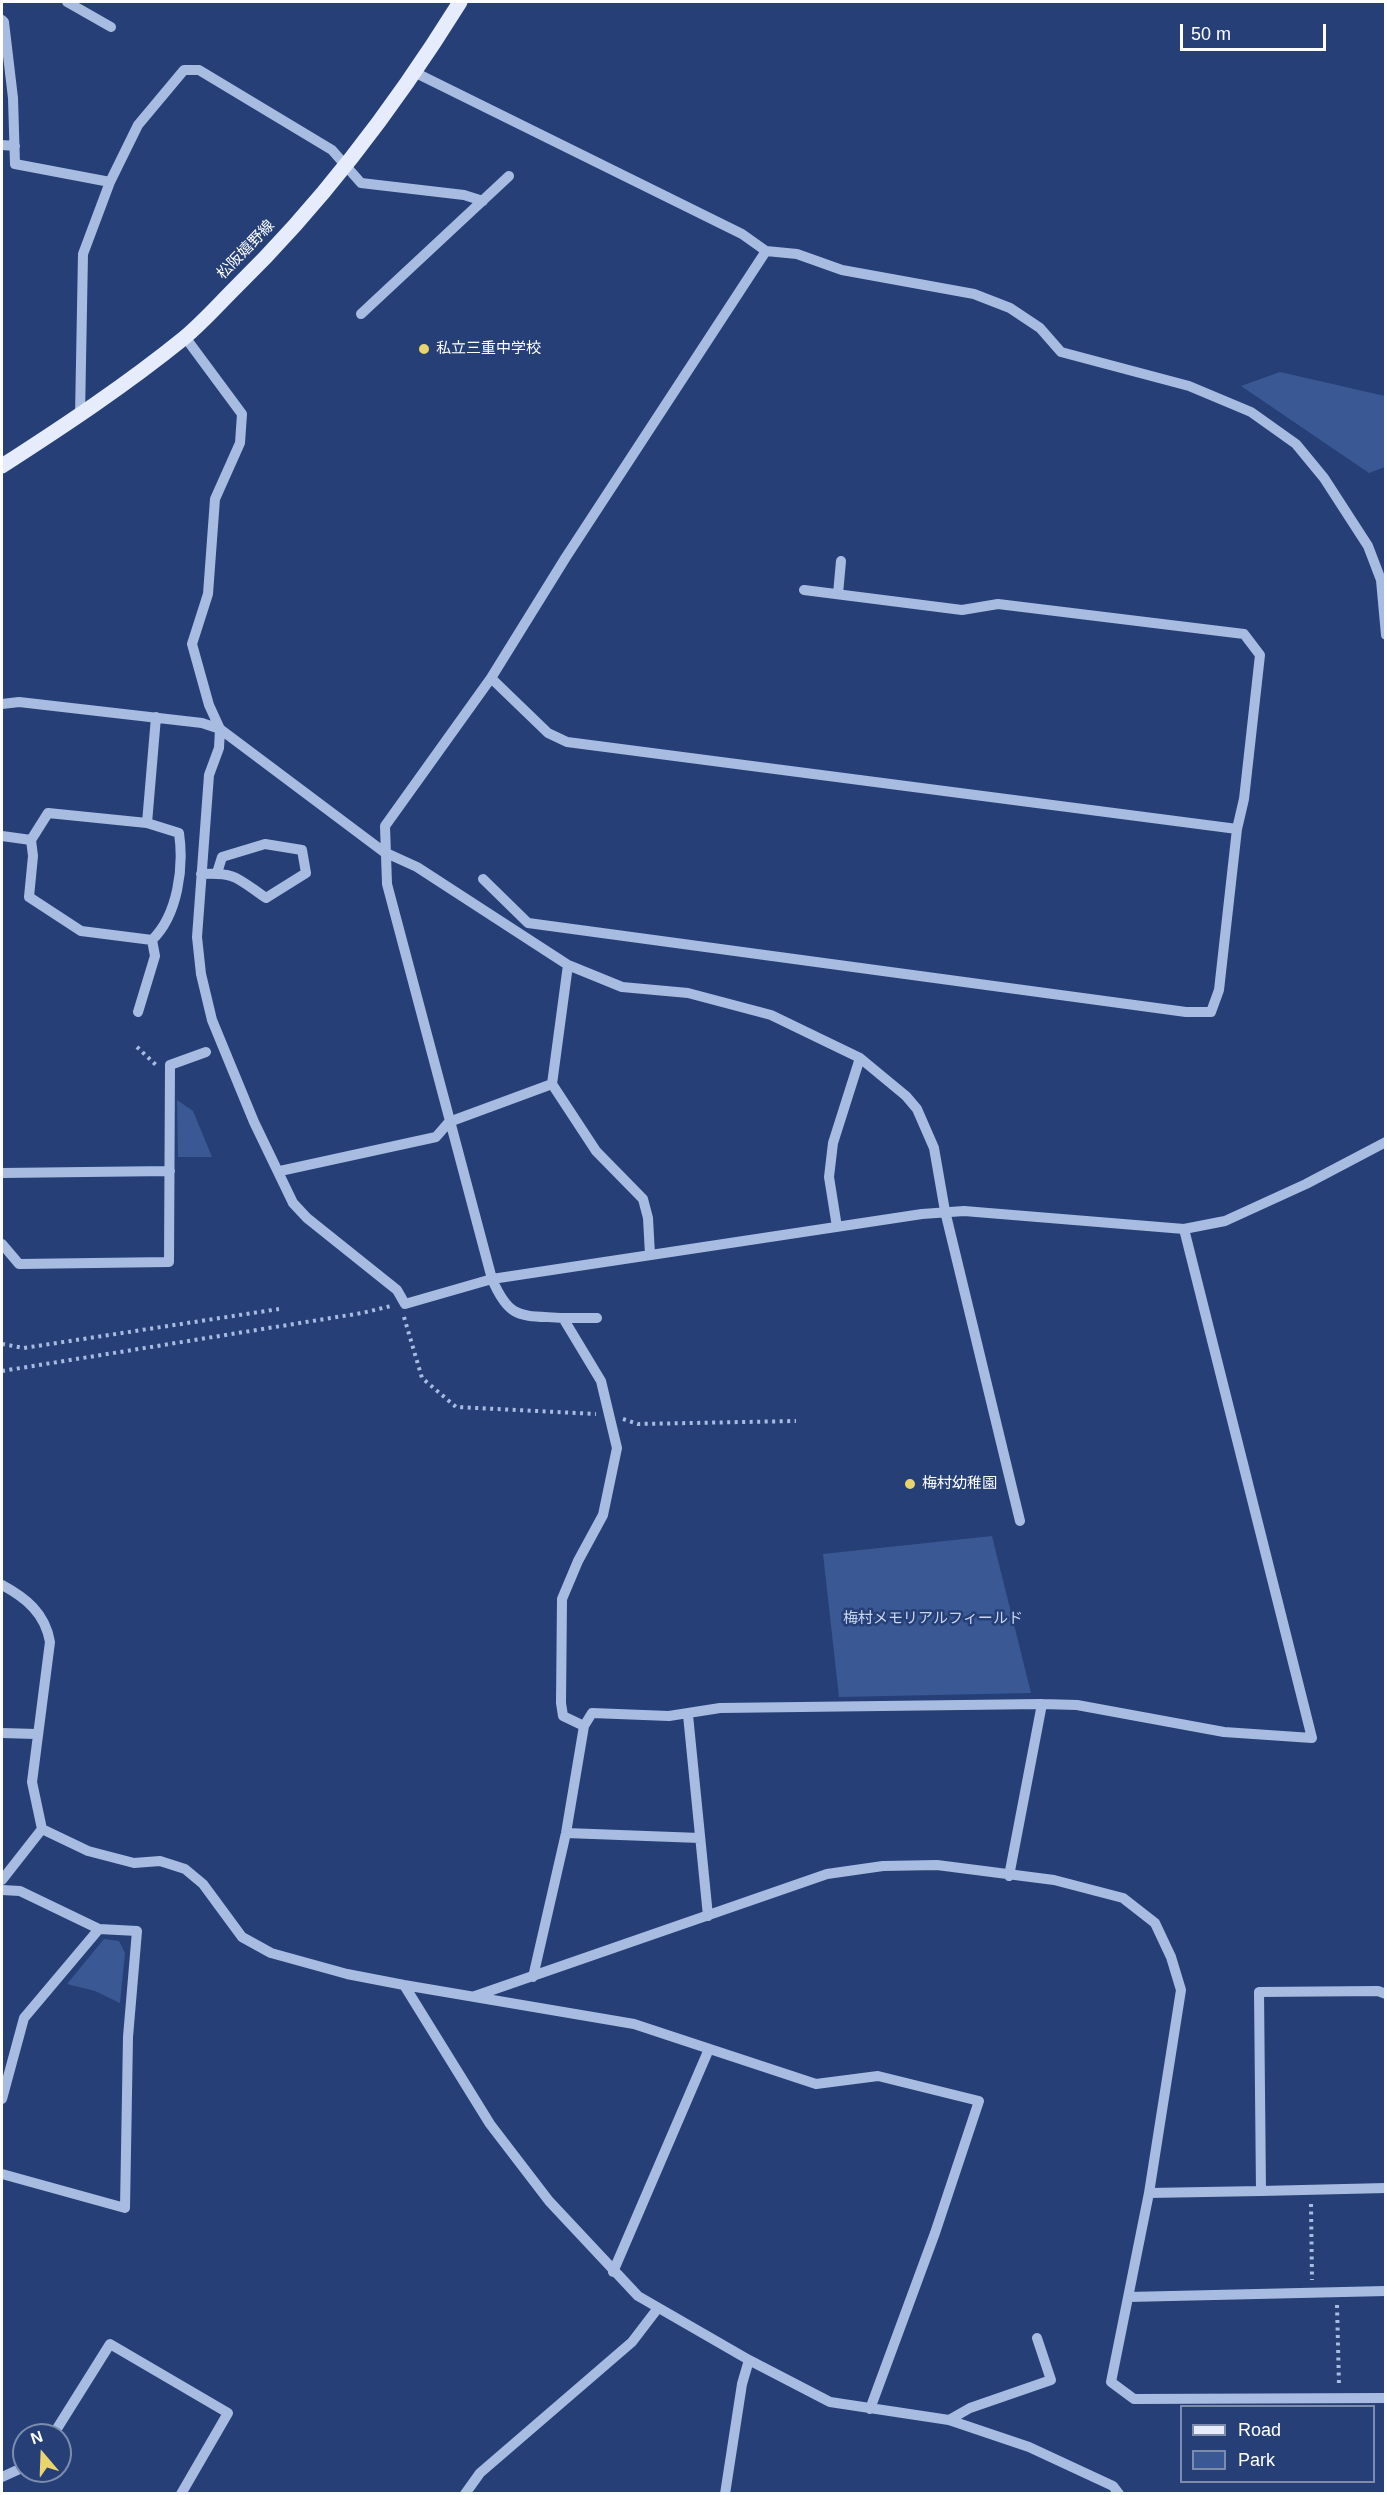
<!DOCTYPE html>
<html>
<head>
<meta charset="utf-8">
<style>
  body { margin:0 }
  #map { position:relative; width:1387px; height:2495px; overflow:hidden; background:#264077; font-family:Arial,sans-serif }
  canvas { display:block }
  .frame { position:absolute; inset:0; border:3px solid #fff; pointer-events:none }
  .legend { position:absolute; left:1180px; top:2405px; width:195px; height:78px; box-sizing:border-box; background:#264077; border:2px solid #7d8cad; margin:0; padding:8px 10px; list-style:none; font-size:18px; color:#fff }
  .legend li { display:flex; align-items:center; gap:12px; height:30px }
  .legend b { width:30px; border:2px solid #7d8cad }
  .north { position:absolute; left:12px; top:2423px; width:60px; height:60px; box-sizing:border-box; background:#264077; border:2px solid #7d8cad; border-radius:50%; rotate:341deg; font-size:16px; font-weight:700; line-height:24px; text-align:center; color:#fff }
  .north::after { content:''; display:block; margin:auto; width:21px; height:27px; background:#ead46d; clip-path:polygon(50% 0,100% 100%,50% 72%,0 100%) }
  .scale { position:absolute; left:1180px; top:24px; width:146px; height:27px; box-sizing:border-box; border:3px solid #fff; border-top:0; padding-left:8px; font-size:18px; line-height:21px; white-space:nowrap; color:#fff; -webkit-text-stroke:4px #264077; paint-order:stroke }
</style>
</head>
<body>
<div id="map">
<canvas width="1387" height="2495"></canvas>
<div class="frame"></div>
<ul class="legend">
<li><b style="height:8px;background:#e6ecfc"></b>Road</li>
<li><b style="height:16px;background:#3a5894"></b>Park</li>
</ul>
<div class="north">N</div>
<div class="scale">50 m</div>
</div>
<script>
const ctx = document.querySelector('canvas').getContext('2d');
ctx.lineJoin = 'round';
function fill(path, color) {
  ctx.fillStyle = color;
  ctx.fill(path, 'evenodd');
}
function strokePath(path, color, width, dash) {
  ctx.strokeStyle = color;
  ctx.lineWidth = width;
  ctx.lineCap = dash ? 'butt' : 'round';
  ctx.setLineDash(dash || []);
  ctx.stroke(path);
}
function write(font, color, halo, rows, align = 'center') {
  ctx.font = font + ' Arial,"Noto Sans JP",sans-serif';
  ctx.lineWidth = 5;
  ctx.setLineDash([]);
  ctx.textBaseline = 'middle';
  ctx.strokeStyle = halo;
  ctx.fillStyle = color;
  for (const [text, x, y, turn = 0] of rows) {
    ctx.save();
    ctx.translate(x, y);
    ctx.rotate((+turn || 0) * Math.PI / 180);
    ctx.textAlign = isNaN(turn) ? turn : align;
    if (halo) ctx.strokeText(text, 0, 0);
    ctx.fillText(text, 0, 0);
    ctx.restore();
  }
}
const green = new Path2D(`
  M 1280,372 L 1385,396 L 1385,467 L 1369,473 L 1241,386 Z
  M 177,1100 L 193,1111 L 212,1157 L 178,1157 Z
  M 992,1536 L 1031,1693 L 839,1697 L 823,1554 Z
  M 104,1939 L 119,1941 L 125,1953 L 120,2003 L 95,1991 L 67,1984 Z`);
const path = new Path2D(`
  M 137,1047 L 156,1065
  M 404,1317 L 422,1378 L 456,1407 L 596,1414
  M 2,1344 L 24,1348 L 279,1309
  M 2,1371 L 362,1313 L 391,1306
  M 623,1419 L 638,1424 L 796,1421
  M 1311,2204 L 1312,2280
  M 1337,2305 L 1339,2385`);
const minor = new Path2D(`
  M 67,2 L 111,27
  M 2,20 L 4,22 L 13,98 L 15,164 L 110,182
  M 416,73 L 742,234 L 766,251 L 797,254 L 842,270 L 974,294 L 1010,308 L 1040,328 L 1061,352 L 1189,386 L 1251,412 L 1296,444 L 1324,478 L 1368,546 L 1381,580 L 1386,635
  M 2,145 L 15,146
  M 361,314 L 509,176
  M 185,337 L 242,414 L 240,443 L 215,499 L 208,594 L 192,644 L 209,705 L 220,729 L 384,852 L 417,867 L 568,965 L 622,987 L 688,993 L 771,1015 L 860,1058 L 906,1096 L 917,1109 L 934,1148 L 945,1211 L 1020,1521
  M 80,416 L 83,254 L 110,182 L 138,125 L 184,70 L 199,70 L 332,150 L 361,183 L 464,195 L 483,201
  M 838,594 L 841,561
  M 491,678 L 548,733 L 567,742 L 1237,829 L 1244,799 L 1260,655 L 1244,634 L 998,604 L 962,610 L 804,590
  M 2,704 L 19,702 L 202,723 L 220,729 L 219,748 L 209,775 L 197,937 L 201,974 L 212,1020 L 254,1122 L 293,1203 L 307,1218 L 397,1290 L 405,1304 L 492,1279 L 922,1214 L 964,1211 L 1184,1229 L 1225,1221 L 1306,1184 L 1386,1142
  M 2,836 L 31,840 L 48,813 L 147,823
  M 31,840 L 33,856 L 29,897 L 81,931 L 152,940
  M 201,874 C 236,872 237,878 266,898 L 306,873 L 302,850 L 265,844 L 222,857 L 217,873
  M 483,879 L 528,923 L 1186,1012 L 1211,1012 L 1219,990 L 1237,829
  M 138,1012 L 155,956 L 152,940 C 178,915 184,867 179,833 L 147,823 L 156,717
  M 552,1084 L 596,1151 L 643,1199 L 648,1218 L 650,1255
  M 280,1171 L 436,1137 L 449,1122 L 552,1084 L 568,965
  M 2,1173 L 170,1171
  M 837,1227 L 829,1177 L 833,1143 L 860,1058
  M 2,1244 L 19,1264 L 169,1262 L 170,1065 L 206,1052
  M 563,1318 L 597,1318
  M 2,1585 C 26,1598 45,1613 50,1642 L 32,1782 L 42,1829 L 88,1851 L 134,1863 L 160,1861 L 185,1869 L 203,1884 L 242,1937 L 271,1953 L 347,1974 L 404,1985 L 634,2024 L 816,2084 L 878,2076 L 979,2101 L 935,2233 L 870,2409
  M 688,1715 L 708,1916
  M 584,1726 L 563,1716 L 561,1703 L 562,1599 L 578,1561 L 603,1515 L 617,1448 L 601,1381 L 563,1318 C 521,1315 510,1321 492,1279 L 387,884 L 385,826 L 491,678 L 566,557 L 766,251
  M 2,1733 L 36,1734
  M 566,1833 L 700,1838
  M 1009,1876 L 1042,1704
  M 2,1880 L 42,1829
  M 2,1890 L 20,1891 L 99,1929 L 137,1931 L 128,2037 L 125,2208 L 2,2174
  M 533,1977 L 566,1833 L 584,1726 L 592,1713 L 669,1716 L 720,1708 L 1042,1704 L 1077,1705 L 1224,1732 L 1312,1738 L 1184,1229
  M 404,1985 L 490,2124 L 549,2201 L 638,2296 L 749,2360 L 830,2402 L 949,2420 L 1029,2447 L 1113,2486 L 1119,2494
  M 475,1996 L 827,1874 L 883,1866 L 937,1865 L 1054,1880 L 1123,1898 L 1155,1923 L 1171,1957 L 1181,1990 L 1149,2193 L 1111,2382 L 1134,2399 L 1386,2398
  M 2,2099 L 24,2018 L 99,1929
  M 1261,2191 L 1386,2188
  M 1149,2193 L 1261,2191 L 1259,1992 L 1378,1991 L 1386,1994
  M 613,2272 L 709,2049
  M 1128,2297 L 1386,2291
  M 949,2420 L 970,2408 L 1051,2380 L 1037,2338
  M 53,2435 L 110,2344 L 228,2413 L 181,2494
  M 2,2477 L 24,2467
  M 465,2494 L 480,2473 L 632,2342 L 658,2308
  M 725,2494 L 742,2384 L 749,2360`);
const major = new Path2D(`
  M 2,466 C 64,426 126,385 184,338 C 202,323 219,304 236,287 C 323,202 396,105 460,2`);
const markers = [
  [424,349,6,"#ead46d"],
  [910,1484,6,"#ead46d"]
];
const streetNames = [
  ["松阪嬉野線",246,250,-46]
];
const poiNames = [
  ["私立三重中学校",436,349],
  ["梅村幼稚園",922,1484]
];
const parkNames = [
  ["梅村メモリアルフィールド",933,1619]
];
fill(green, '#3a5894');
strokePath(path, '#a8bce2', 4, [3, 4.5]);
strokePath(minor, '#a8bce2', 10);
strokePath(major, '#e6ecfc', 15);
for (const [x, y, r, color] of markers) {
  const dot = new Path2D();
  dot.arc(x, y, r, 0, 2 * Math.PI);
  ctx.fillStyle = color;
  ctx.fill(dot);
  strokePath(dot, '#264077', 2);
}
write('15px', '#fff', '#264077', streetNames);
write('15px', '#fff', '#264077', poiNames, 'left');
write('15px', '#cad7f2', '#264077', parkNames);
</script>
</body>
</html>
